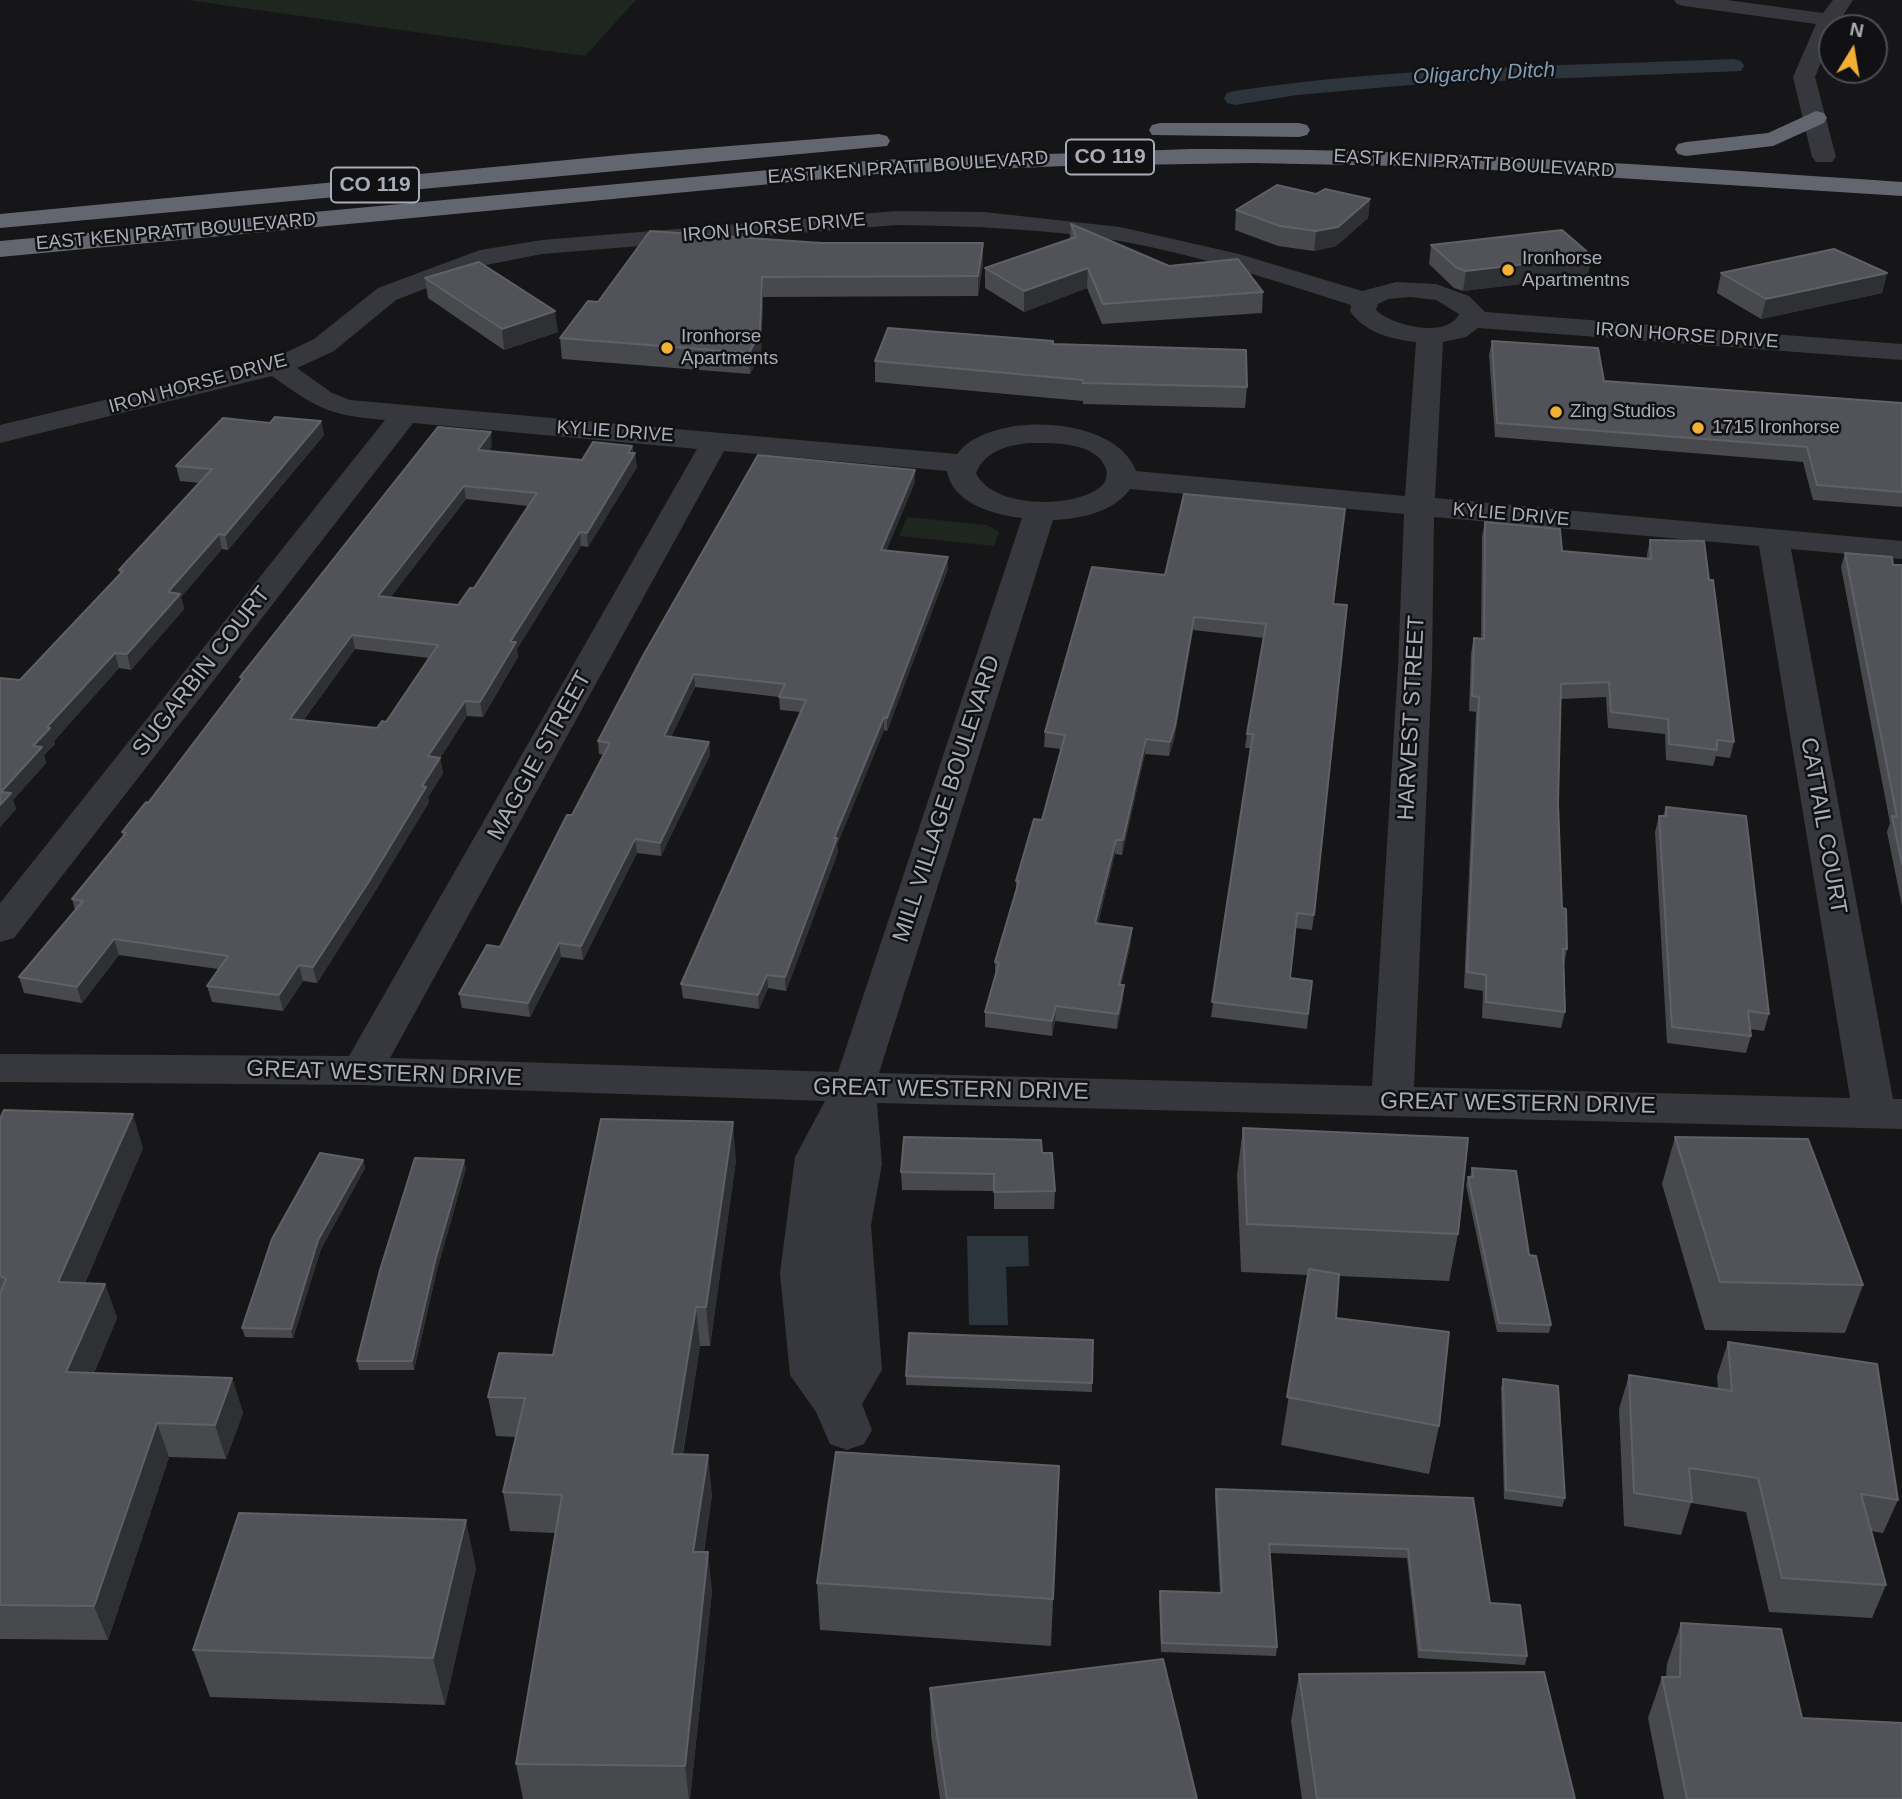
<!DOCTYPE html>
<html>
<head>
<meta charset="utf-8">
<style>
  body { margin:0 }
  #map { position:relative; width:1902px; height:1799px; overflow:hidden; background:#161618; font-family:Helvetica,sans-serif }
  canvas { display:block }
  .north { position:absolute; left:1818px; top:14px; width:70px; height:70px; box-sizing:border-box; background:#111113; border:2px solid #4d4f55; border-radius:50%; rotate:11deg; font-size:19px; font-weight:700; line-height:28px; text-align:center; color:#a8adb8 }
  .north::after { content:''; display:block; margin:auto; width:24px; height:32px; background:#f2b134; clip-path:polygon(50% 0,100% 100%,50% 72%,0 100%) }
</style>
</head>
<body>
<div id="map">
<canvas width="1902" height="1799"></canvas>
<div class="north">N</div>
</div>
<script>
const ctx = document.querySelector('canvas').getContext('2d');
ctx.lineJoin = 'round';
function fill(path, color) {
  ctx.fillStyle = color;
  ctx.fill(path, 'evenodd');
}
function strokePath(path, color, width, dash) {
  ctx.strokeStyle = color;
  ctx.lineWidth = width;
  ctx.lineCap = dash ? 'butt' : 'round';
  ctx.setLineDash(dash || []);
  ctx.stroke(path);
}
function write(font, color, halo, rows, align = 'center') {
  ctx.font = font + ' Helvetica,sans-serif';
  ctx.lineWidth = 5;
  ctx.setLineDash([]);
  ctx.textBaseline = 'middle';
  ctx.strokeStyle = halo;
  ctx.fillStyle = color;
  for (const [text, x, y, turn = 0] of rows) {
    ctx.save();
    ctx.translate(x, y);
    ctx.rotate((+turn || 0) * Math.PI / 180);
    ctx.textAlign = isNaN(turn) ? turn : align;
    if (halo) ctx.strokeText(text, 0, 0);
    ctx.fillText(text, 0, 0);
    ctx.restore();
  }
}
const green = new Path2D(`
  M 187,0 L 636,0 L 585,56 Z
  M 907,517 L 987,525 L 999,532 L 994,546 L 899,536 Z`);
const water = new Path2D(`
  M 967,1236 L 1028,1236 L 1029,1266 L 1006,1267 L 1008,1325 L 969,1325 Z`);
const canal = new Path2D(`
  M 1733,59 L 1741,61 L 1744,66 L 1741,71 L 1421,84 L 1297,95 L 1235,105 L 1227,103 L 1224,98 L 1227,93 L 1235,91 C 1400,66 1566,66 1733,59 Z`);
const minor = new Path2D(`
  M 1674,0 L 1727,0 L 1823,13 L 1833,0 L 1853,0 L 1835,28 L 1832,28 L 1832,35 L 1815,77 L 1836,157 L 1832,162 L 1816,162 L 1812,157 L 1793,77 L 1816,24 L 1684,6 L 1677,4 Z
  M 897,211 L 984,212 L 1120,227 L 1239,254 L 1362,291 L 1396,282 L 1436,284 L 1469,296 L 1485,312 L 1902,344 L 1902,360 L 1478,328 L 1466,337 L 1443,342 L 1435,498 L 1902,541 L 1902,559 L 1791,549 L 1893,1099 L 1902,1099 L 1902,1129 L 877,1103 L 882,1164 L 871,1225 L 882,1370 L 862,1404 L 872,1430 L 864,1444 L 847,1450 L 830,1444 L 816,1412 L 790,1375 L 780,1273 L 795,1157 L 825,1101 L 362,1085 L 0,1082 L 0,1054 L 349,1056 L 697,449 L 413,423 L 14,938 L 0,942 L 0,903 L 385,420 C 328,415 318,409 272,376 L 0,443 L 0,425 L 268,361 L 314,339 L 378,288 L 480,250 L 542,240 ZM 897,225 C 971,226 1047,229 1120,241 C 1199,255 1275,281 1351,305 L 1350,311 C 1365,333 1391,339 1416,342 L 1405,496 L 1136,471 C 1116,415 990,410 957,454 L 350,400 L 332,393 L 297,368 L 334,351 L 396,300 L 486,265 L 542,254 ZM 1410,297 L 1436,300 L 1459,314 C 1448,339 1392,326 1376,310 L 1378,304 L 1388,299 ZM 1028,443 C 1051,443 1097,441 1106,469 C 1108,477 1105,484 1099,488 C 1071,509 992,508 976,473 C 985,451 1006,446 1028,443 ZM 724,451 L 947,471 C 952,503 994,515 1022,518 L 838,1072 L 390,1058 ZM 1130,489 L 1404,514 L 1398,667 L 1372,1086 L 879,1073 L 1053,520 C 1080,519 1114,512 1130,489 ZM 1434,517 L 1759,546 L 1850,1098 L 1414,1087 L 1432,667 Z`);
const highway = new Path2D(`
  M 1816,111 L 1824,113 L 1827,118 L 1824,123 L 1773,146 L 1686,156 L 1678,154 L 1675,149 L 1678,144 L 1686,142 L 1768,133 Z
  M 1160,123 L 1299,123 L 1307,125 L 1310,130 L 1307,135 L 1299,137 L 1152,135 L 1149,130 L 1152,125 Z
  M 879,134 L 887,136 L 890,141 L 887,146 L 0,228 L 0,214 L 630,154 Z
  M 1191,149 C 1429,148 1665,166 1902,182 L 1902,196 L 1445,167 L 1254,163 L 1065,166 L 877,174 L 0,257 L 0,241 L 877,160 Z`);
const wall = new Path2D(`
  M 1316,194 L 1370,199 L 1368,218 L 1336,246 L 1314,251 L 1278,246 L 1235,230 L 1236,210 Z
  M 1071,224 L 1169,266 L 1263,292 L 1262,313 L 1102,324 L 1087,288 L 1024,312 L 985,288 L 985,268 L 1070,239 Z
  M 650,231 L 983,263 L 978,296 L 763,297 L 761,353 L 750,374 L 562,359 L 560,338 L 598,302 Z
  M 1431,245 L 1588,276 L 1463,291 L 1454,288 L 1429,264 Z
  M 1721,273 L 1887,273 L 1882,293 L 1761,319 L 1717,293 Z
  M 425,278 L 558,332 L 504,350 L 428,298 Z
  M 1492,341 L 1604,381 L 1902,403 L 1902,507 L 1813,500 L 1803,462 L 1495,437 L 1489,355 Z
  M 875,361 L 1247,387 L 1245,408 L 1083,404 L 1083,401 L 875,382 Z
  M 321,421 L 324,435 L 228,550 L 222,549 L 181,597 L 184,609 L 131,670 L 119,668 L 54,741 L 55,744 L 44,755 L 46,763 L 13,800 L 16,809 L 0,827 L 20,680 L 120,574 L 119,570 L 200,483 L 180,481 L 176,466 L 270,423 Z
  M 492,446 L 489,451 L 582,460 L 632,446 L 637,467 L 588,547 L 581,546 L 517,649 L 518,657 L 483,717 L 467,716 L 440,758 L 443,773 L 428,797 L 429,802 L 371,898 L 317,983 L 303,981 L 283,1011 L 212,1002 L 207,986 L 218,969 L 119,955 L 82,1003 L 24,993 L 19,977 L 75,910 L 72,899 L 123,836 L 122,832 L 148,803 L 241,680 L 240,677 ZM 466,499 L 528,506 L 474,588 L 458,605 L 390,598 ZM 355,649 L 429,658 L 386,722 L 377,728 L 303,721 Z
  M 915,470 L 915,482 L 886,551 L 948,569 L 887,731 L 884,730 L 837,845 L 838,852 L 786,991 L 768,988 L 759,1009 L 683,998 L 681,984 L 801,712 L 780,710 L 779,697 L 695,687 L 671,737 L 709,742 L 710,755 L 661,856 L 637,853 L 583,960 L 561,957 L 530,1017 L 462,1008 L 459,994 L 500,947 L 572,815 L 604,755 L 599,754 L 598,741 Z
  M 1485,522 L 1562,551 L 1647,559 L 1647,554 L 1650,540 L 1734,742 L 1730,758 L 1716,756 L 1713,766 L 1666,760 L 1665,734 L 1608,728 L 1606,697 L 1561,699 L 1558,803 L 1562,908 L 1567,949 L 1564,965 L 1565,1012 L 1561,1028 L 1482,1018 L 1483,991 L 1464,988 L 1476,712 L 1469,711 L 1471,653 L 1474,638 L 1481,639 L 1482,536 Z
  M 1845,553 L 1893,565 L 1902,565 L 1902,906 L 1887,832 L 1890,823 L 1841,567 Z
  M 1092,567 L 1333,604 L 1314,915 L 1312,930 L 1295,928 L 1290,978 L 1312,981 L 1307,1029 L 1211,1017 L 1251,748 L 1245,748 L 1247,734 L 1264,638 L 1193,630 L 1174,740 L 1169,756 L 1145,754 L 1122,855 L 1115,854 L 1098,923 L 1131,942 L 1121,985 L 1123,1000 L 1117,1029 L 1055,1021 L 1052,1036 L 985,1027 L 985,1012 L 995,977 L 995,962 L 1016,892 L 1016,881 L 1042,820 L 1061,749 L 1044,747 L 1045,732 Z
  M 1666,807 L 1769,1014 L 1764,1031 L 1750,1029 L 1751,1036 L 1746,1053 L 1667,1043 L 1655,832 L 1659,816 L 1663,816 Z
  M 0,1119 L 143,1148 L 85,1283 L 105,1284 L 117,1318 L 94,1373 L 232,1378 L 243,1413 L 226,1459 L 169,1457 L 108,1640 L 0,1639 Z
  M 1243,1128 L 1458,1234 L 1449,1281 L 1339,1276 L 1336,1318 L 1439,1426 L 1429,1474 L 1281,1445 L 1308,1275 L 1241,1272 L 1237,1175 Z
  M 1675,1137 L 1863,1285 L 1845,1333 L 1705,1330 L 1662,1184 Z
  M 1042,1153 L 1055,1191 L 1054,1209 L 994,1209 L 994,1191 L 902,1190 L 901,1172 Z
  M 363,1160 L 365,1168 L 321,1249 L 293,1338 L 245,1337 L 242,1328 Z
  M 736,1160 L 710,1346 L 700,1346 L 683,1454 L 712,1494 L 704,1552 L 712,1591 L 690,1799 L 523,1799 L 516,1764 L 555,1533 L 510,1531 L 503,1492 L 516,1437 L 496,1436 L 488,1397 L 553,1355 Z
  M 466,1168 L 437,1270 L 414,1370 L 359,1370 L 357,1361 Z
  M 1472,1168 L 1529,1255 L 1551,1325 L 1549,1333 L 1497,1332 L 1466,1185 L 1468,1177 L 1470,1177 Z
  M 1728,1342 L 1898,1500 L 1883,1533 L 1871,1531 L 1886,1585 L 1872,1618 L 1769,1612 L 1746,1512 L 1691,1503 L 1681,1535 L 1624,1526 L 1619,1409 L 1629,1375 L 1718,1389 L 1717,1376 Z
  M 906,1376 L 1092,1383 L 1092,1392 L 906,1385 Z
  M 1503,1379 L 1565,1498 L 1562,1507 L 1504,1499 L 1501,1388 Z
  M 1059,1466 L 1051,1646 L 820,1630 L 817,1583 Z
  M 1216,1489 L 1473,1498 L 1490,1603 L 1527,1656 L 1525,1665 L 1418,1658 L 1407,1558 L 1269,1553 L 1277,1647 L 1276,1656 L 1161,1652 L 1159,1600 L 1160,1591 L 1220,1593 L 1215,1498 Z
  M 476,1568 L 445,1705 L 210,1697 L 193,1650 Z
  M 1681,1623 L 1802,1718 L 1902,1799 L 1664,1799 L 1648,1718 L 1662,1677 L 1666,1677 L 1667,1664 Z
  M 1299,1674 L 1575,1799 L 1302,1799 L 1291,1721 Z
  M 930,1688 L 1197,1799 L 940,1799 L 931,1735 Z`);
const shadedWall = new Path2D(`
  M 1370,199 L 1368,218 L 1336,246 L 1314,251 L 1316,231 Z
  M 983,243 L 983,263 L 978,296 L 978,276 Z
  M 1592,256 L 1588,276 L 1463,291 L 1466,271 Z
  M 1088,268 L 1087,288 L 1024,312 L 1024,291 Z
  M 1887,273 L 1882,293 L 1761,319 L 1766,299 Z
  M 762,277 L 763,297 L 761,353 L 750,374 L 749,353 Z
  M 555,311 L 558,332 L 504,350 L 502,329 Z
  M 321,421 L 324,435 L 228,550 L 225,535 Z
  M 491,432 L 492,446 L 480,464 L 478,450 Z
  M 632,446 L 633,456 L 635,453 L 637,467 L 588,547 L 587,533 Z
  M 915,470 L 915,482 L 881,563 L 881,550 Z
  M 464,486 L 466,499 L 380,611 L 378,596 Z
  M 580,532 L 581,546 L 517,649 L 518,657 L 483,717 L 480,702 L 510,642 Z
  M 219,534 L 222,549 L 181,597 L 184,609 L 131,670 L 127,654 L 168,592 Z
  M 948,557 L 948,569 L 887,731 L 887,718 Z
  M 1194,617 L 1193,630 L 1174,740 L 1169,756 L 1170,742 Z
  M 352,635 L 355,649 L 293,734 L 290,719 Z
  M 115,653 L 119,668 L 54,741 L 55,744 L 44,755 L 46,763 L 13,800 L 16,809 L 0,827 L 0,805 L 1,792 L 47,727 Z
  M 694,674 L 695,687 L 665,749 L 664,736 Z
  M 465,701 L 467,716 L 431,771 L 428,756 Z
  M 884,717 L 884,730 L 837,845 L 838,852 L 786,991 L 785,977 L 834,838 Z
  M 1146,739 L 1145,754 L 1122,855 L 1123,840 Z
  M 709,742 L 710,755 L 661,856 L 660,843 Z
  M 440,758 L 443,773 L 428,797 L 429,802 L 371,898 L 317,983 L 313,967 Z
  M 635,839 L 637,853 L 583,960 L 581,946 Z
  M 1116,840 L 1115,854 L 1095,937 L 1095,923 Z
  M 1132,928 L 1131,942 L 1118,1000 L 1119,985 Z
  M 114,939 L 119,955 L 82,1003 L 77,987 Z
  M 559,943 L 561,957 L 530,1017 L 528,1003 Z
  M 299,965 L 303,981 L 283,1011 L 279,995 Z
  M 767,975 L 768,988 L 759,1009 L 758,995 Z
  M 1124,985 L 1123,1000 L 1117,1029 L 1118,1014 Z
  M 1056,1006 L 1055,1021 L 1052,1036 L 1052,1021 Z
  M 133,1114 L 143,1148 L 70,1317 L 58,1282 Z
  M 733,1122 L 736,1160 L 710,1346 L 706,1307 Z
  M 363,1160 L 365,1168 L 321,1249 L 293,1338 L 291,1329 L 318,1240 Z
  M 464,1160 L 466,1168 L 437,1270 L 414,1370 L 412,1361 L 435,1261 Z
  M 105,1284 L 117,1318 L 79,1407 L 66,1372 Z
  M 696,1307 L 700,1346 L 676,1493 L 672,1454 Z
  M 232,1378 L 243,1413 L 226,1459 L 215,1425 Z
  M 157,1423 L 169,1457 L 108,1640 L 94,1606 Z
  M 708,1455 L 712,1494 L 698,1590 L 693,1552 Z
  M 466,1520 L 476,1568 L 445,1705 L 433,1658 Z
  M 708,1552 L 712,1591 L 690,1799 L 689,1799 L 685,1766 Z`);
const building = new Path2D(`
  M 1277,185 L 1316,194 L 1325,189 L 1370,199 L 1338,227 L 1316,231 L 1280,226 L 1236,210 Z
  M 1071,224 L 1169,266 L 1238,259 L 1263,292 L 1103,304 L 1088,268 L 1024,291 L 985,268 L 1076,237 Z
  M 1562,230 L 1592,256 L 1466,271 L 1457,268 L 1431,245 Z
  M 650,231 L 821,243 L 983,243 L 978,276 L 762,277 L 760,333 L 749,353 L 560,338 L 588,301 L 598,302 Z
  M 1834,249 L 1887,273 L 1766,299 L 1721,273 Z
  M 479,262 L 555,311 L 502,329 L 425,278 Z
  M 888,328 L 1053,341 L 1053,344 L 1246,350 L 1247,387 L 1083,383 L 1083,380 L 875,361 Z
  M 1492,341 L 1598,348 L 1604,381 L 1902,403 L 1902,492 L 1817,485 L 1807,447 L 1497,423 Z
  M 275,417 L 321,421 L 225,535 L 219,534 L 168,592 L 180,594 L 127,654 L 115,653 L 47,727 L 50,728 L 33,746 L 42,747 L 1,792 L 11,793 L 0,805 L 0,678 L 20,680 L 123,571 L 119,570 L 212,469 L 176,466 L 223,418 L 270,423 Z
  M 438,427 L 491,432 L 478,450 L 582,460 L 593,442 L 632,446 L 628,453 L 635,453 L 587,533 L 580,532 L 510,642 L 516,642 L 480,702 L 465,701 L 428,756 L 440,758 L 422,786 L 426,787 L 368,883 L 313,967 L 299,965 L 279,995 L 207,986 L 228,956 L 114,939 L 77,987 L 19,977 L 83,901 L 72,899 L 126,833 L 122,832 L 146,802 L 148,803 L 243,678 L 240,677 ZM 464,486 L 537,493 L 474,588 L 470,588 L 458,605 L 378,596 ZM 352,635 L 438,645 L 386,722 L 382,721 L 377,728 L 290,719 Z
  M 758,455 L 915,470 L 881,550 L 948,557 L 887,718 L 884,717 L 834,838 L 837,838 L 785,977 L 767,975 L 758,995 L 681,984 L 806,700 L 779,697 L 785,684 L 694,674 L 664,736 L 709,742 L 660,843 L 635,839 L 581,946 L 559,943 L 528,1003 L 459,994 L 487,945 L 500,947 L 567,815 L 572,815 L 610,743 L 598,741 L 644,654 Z
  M 1184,494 L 1345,509 L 1333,604 L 1347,605 L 1314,915 L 1297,913 L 1290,978 L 1312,981 L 1308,1014 L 1212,1002 L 1253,734 L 1247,734 L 1266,624 L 1194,617 L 1175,726 L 1170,742 L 1146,739 L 1123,840 L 1116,840 L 1095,923 L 1132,928 L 1119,985 L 1124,985 L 1118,1014 L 1056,1006 L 1052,1021 L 985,1012 L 999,963 L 995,962 L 1019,881 L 1016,881 L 1034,819 L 1042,820 L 1065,735 L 1045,732 L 1092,567 L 1165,575 Z
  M 1485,522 L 1560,529 L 1562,551 L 1651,559 L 1650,540 L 1704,541 L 1709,580 L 1713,580 L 1734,742 L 1717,740 L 1717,750 L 1669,744 L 1668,719 L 1611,712 L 1609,682 L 1561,684 L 1558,803 L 1562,908 L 1566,909 L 1567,949 L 1563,949 L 1565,1012 L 1486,1002 L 1486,975 L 1467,972 L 1479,697 L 1472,696 L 1474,638 L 1484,639 Z
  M 1845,553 L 1892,557 L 1893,565 L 1902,565 L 1902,864 L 1892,816 L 1897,817 Z
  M 1666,807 L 1746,816 L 1769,1014 L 1748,1011 L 1751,1036 L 1672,1027 L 1659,816 L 1666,816 Z
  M 4,1110 L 133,1114 L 58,1282 L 105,1284 L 66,1372 L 232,1378 L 215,1425 L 157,1423 L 94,1606 L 0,1605 L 0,1293 L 6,1279 L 0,1276 L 0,1119 Z
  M 601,1119 L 733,1122 L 706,1307 L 696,1307 L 672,1454 L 708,1455 L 693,1552 L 708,1552 L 685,1766 L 516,1764 L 562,1495 L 503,1492 L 525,1398 L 488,1397 L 499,1353 L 553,1355 Z
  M 1243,1128 L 1468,1138 L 1458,1234 L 1247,1224 Z
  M 904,1137 L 1041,1140 L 1042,1153 L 1052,1153 L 1055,1191 L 994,1192 L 994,1174 L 901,1172 Z
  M 1675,1137 L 1808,1139 L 1863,1285 L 1720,1282 Z
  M 320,1153 L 363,1160 L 318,1240 L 291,1329 L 242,1328 L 272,1239 Z
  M 415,1158 L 464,1160 L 435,1261 L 412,1361 L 357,1361 L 380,1270 Z
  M 1472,1168 L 1516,1171 L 1529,1255 L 1536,1256 L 1551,1325 L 1499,1323 L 1468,1177 L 1473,1177 Z
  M 1309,1269 L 1339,1274 L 1336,1318 L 1449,1332 L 1439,1426 L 1287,1397 Z
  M 909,1333 L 1093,1340 L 1092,1383 L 906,1376 Z
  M 1728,1342 L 1877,1364 L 1898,1500 L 1861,1494 L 1886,1585 L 1782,1578 L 1758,1478 L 1689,1468 L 1692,1502 L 1634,1493 L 1629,1375 L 1732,1391 Z
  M 1503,1379 L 1558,1386 L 1565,1498 L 1506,1490 Z
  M 836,1452 L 1059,1466 L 1053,1599 L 817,1583 Z
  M 1216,1489 L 1473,1498 L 1490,1603 L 1520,1605 L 1527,1656 L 1420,1650 L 1408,1549 L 1269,1544 L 1277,1647 L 1162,1643 L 1160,1591 L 1222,1593 Z
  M 239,1513 L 466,1520 L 433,1658 L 193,1650 Z
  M 1681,1623 L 1781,1629 L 1802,1718 L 1902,1723 L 1902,1799 L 1687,1799 L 1662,1677 L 1680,1677 Z
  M 1163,1659 L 1197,1799 L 947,1799 L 930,1688 Z
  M 1544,1672 L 1575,1799 L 1317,1799 L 1299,1674 Z`);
const markers = [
  [1508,270,7,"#f2b134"],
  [667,348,7,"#f2b134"],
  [1556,412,7,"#f2b134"],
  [1698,428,7,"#f2b134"]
];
const farStreetnames = [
  ["EAST KEN PRATT BOULEVARD",1474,164,3],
  ["EAST KEN PRATT BOULEVARD",908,168,-4],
  ["IRON HORSE DRIVE",774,228,-5],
  ["EAST KEN PRATT BOULEVARD",176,232,-5],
  ["IRON HORSE DRIVE",1687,336,4],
  ["IRON HORSE DRIVE",198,384,-15],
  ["KYLIE DRIVE",615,432,4],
  ["KYLIE DRIVE",1511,515,5]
];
const farPoinames = [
  ["Ironhorse",1522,259],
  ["Apartmentns",1522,281],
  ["Ironhorse",681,337],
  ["Apartments",681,359],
  ["Zing Studios",1570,412],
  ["1715 Ironhorse",1712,428]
];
const farWaternames = [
  ["Oligarchy Ditch",1484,74,-3]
];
const shields = [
  [1110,157,88],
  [375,185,88]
];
const shieldNames = [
  ["CO 119",1110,157],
  ["CO 119",375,185]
];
const streetNames = [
  ["SUGARBIN COURT",202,672,-52],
  ["HARVEST STREET",1412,718,-87],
  ["MAGGIE STREET",540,756,-61],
  ["MILL VILLAGE BOULEVARD",947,799,-72],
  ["CATTAIL COURT",1823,826,80],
  ["GREAT WESTERN DRIVE",384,1074,2],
  ["GREAT WESTERN DRIVE",951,1090,1],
  ["GREAT WESTERN DRIVE",1518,1104,1]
];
fill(green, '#1e261f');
fill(water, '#2c353c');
fill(canal, '#2c353c');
fill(minor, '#37383d');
fill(highway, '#63666e');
fill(wall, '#47494d');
fill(shadedWall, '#2f3033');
fill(building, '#525359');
strokePath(building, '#5f6168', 2);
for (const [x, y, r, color] of markers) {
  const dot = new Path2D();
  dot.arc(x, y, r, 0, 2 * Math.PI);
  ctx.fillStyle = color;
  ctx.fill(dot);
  strokePath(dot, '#111113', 2.5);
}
write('19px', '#a8adb8', '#111113', farStreetnames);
write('19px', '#a8adb8', '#111113', farPoinames, 'left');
write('italic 21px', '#7f9bb3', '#111113', farWaternames);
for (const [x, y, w] of shields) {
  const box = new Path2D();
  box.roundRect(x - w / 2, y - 17.5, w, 35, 5);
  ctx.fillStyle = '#111113';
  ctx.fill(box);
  strokePath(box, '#a8adb8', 2);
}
write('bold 21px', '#a8adb8', null, shieldNames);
write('23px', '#a8adb8', '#111113', streetNames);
</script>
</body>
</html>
